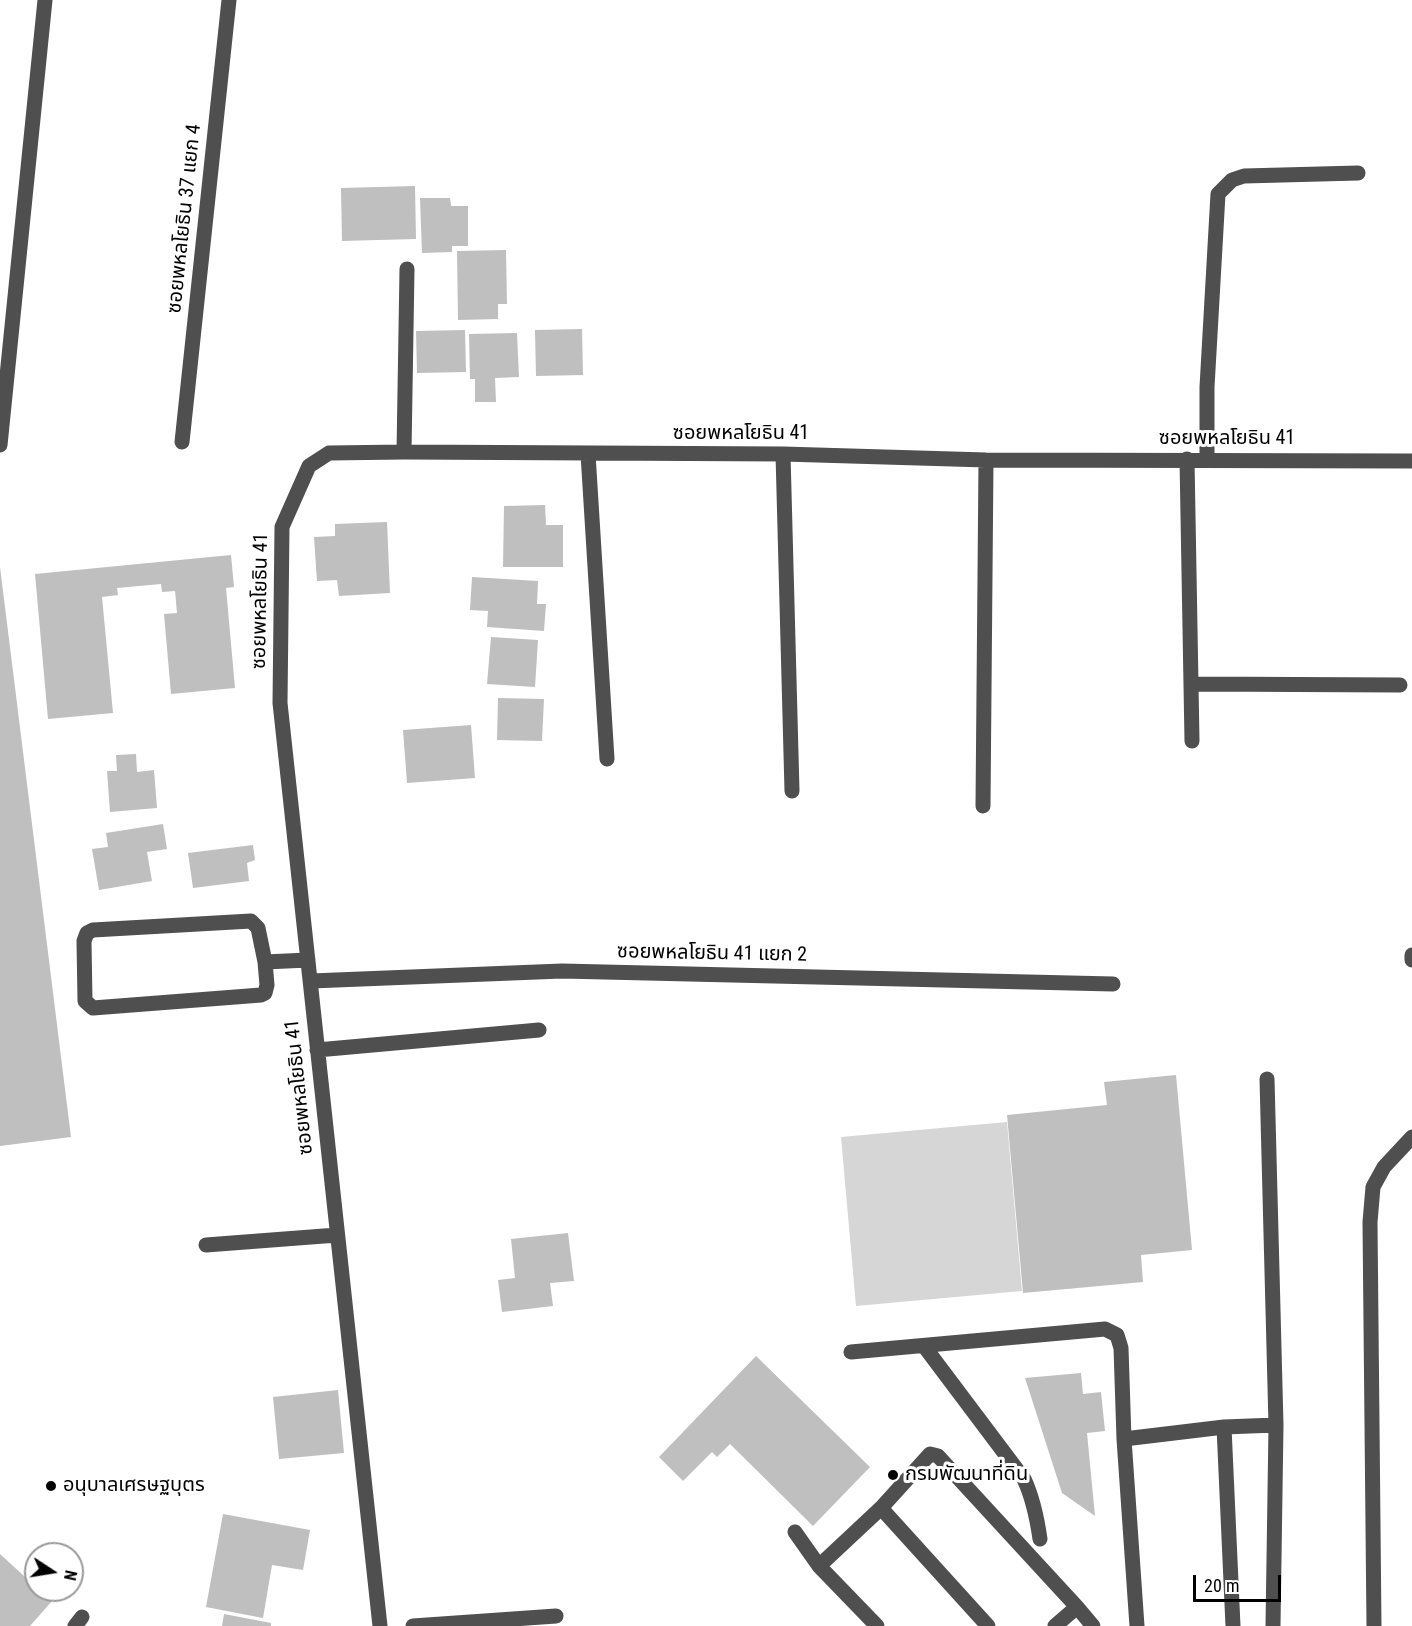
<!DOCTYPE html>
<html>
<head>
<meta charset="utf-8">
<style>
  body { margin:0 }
  #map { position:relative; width:1412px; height:1626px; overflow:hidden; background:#fff; font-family:"Roboto Condensed",sans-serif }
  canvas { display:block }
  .north { position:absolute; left:24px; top:1542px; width:60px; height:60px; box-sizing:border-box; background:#fff; border:2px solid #999; border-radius:50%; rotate:102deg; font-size:16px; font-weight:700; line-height:24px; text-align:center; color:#000 }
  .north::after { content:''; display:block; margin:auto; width:21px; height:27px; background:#000; clip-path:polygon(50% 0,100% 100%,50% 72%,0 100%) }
  .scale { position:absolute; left:1193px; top:1575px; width:88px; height:27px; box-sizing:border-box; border:3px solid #000; border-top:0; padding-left:8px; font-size:18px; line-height:21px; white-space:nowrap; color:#000; -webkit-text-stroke:4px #fff; paint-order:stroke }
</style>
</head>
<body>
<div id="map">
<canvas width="1412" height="1626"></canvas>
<div class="north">N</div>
<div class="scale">20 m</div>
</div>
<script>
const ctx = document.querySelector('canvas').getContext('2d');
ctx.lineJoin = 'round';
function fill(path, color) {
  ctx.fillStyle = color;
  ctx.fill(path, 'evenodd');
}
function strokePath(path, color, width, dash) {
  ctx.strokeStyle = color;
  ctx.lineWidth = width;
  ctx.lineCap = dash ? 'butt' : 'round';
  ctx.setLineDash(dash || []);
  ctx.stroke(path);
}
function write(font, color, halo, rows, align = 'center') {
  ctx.font = font + ' "Roboto Condensed","Noto Sans Thai",sans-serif';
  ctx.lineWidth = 6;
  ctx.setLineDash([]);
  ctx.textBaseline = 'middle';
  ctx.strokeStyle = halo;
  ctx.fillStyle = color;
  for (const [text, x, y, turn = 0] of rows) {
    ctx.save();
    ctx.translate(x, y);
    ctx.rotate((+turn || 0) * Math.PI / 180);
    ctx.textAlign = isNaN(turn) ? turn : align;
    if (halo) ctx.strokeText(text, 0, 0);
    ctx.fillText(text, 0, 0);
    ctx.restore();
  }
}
const green = new Path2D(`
  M 1007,1122 L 1022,1291 L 856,1306 L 841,1137 Z`);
const building = new Path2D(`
  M 415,186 L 416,239 L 342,241 L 341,188 Z
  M 420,198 L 450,198 L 451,206 L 468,206 L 468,246 L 452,246 L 452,252 L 422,253 Z
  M 506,250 L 507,304 L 498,304 L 498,319 L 458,320 L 457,251 Z
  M 582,329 L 583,375 L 536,376 L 535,330 Z
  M 465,330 L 466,372 L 417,373 L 416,331 Z
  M 517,333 L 519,377 L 495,378 L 496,402 L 475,402 L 475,379 L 470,379 L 469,334 Z
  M 545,505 L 546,525 L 563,525 L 563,567 L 503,567 L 504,506 Z
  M 387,522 L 390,593 L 339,596 L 337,580 L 317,581 L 314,537 L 335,536 L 335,524 Z
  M 231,555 L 234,587 L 226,588 L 235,688 L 171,694 L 164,614 L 177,613 L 175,591 L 162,592 L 161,584 L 117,588 L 118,595 L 102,597 L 113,713 L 48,719 L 35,574 Z
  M 0,567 L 71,1137 L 0,1146 Z
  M 472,577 L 538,581 L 537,604 L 546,604 L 544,631 L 487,627 L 488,611 L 470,610 Z
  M 491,637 L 538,640 L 535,687 L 487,684 Z
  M 498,698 L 544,699 L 542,741 L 497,740 Z
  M 471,725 L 475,778 L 407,783 L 403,730 Z
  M 136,754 L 137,772 L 154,770 L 157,808 L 110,812 L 107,771 L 117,771 L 116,755 Z
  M 163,824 L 167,849 L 147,852 L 152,881 L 99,890 L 92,849 L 108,847 L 106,833 Z
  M 253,845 L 255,860 L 247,863 L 249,881 L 193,888 L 188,853 Z
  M 1176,1075 L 1192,1250 L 1141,1255 L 1143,1282 L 1023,1293 L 1007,1115 L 1107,1105 L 1104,1082 Z
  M 568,1233 L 574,1281 L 550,1283 L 553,1306 L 502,1312 L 498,1280 L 515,1278 L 511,1239 Z
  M 756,1356 L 870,1467 L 813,1526 L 730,1444 L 717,1457 L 712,1452 L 683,1481 L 659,1457 Z
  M 1081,1373 L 1083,1394 L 1101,1392 L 1105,1431 L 1087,1433 L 1095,1516 L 1062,1493 L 1025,1378 Z
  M 338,1390 L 344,1453 L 279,1459 L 273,1397 Z
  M 223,1514 L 310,1530 L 303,1570 L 272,1565 L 263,1618 L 206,1607 Z
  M 0,1554 L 36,1587 L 36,1590 L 40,1590 L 52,1601 L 30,1626 L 0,1626 Z
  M 224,1614 L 271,1623 L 271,1626 L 222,1626 Z`);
const minor = new Path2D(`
  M 182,442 L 229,0
  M 0,445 L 45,0
  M 404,452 L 407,269
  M 588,454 L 607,759
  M 783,454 L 792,791
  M 1187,459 L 1192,741
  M 1207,460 L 1207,387 L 1218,194 L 1232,180 L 1244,176 L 1358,173
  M 1192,684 L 1400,685
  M 983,806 L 986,460
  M 251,921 L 258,928 L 265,962 L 267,985 L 265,993 L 261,995 L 93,1008 L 85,1001 L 84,941 L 87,933 L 93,930 Z
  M 1412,955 L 1412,960
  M 265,962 L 308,960
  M 311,981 L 562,971 L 1113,984
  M 317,1050 L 539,1030
  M 1267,1079 L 1276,1425
  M 206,1245 L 337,1235
  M 924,1346 L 1024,1479 C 1033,1498 1037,1518 1040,1539
  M 851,1352 L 1105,1329 L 1117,1335 L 1121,1348 L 1124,1439 L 1137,1626
  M 1224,1427 L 1233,1626
  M 1124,1439 L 1224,1427 L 1276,1425 L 1273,1626
  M 881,1508 L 988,1626
  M 795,1532 L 819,1566 L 877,1626
  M 819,1566 L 881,1508 L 930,1454 L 938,1456 L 1077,1607 L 1055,1626
  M 1077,1607 L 1093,1626
  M 75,1626 L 82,1617
  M 380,1626 L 280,703 L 282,527 L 309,466 L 329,453 L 404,452 L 783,454 L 986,460 L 1411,461
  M 413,1626 L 556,1616
  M 1374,1626 L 1370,1222 L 1373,1187 L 1384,1167 L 1412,1137`);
const markers = [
  [893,1475,6,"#000"],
  [51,1486,6,"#000"]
];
const streetNames = [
  ["ซอยพหลโยธิน 37 แยก 4",185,219,-84],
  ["ซอยพหลโยธิน 41",741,434],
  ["ซอยพหลโยธิน 41",1227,439],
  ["ซอยพหลโยธิน 41",261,601,-89],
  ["ซอยพหลโยธิน 41 แยก 2",712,954,1],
  ["ซอยพหลโยธิน 41",300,1087,-96]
];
const poiNames = [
  ["กรมพัฒนาที่ดิน",905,1475],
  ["อนุบาลเศรษฐบุตร",63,1486]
];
fill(green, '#d6d6d6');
fill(building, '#bfbfbf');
strokePath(minor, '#4f4f4f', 15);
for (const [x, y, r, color] of markers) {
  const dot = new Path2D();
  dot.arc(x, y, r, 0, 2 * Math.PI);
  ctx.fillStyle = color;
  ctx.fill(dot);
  strokePath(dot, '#fff', 2);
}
write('20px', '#000', '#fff', streetNames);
write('20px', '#000', '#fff', poiNames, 'left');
</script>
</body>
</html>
